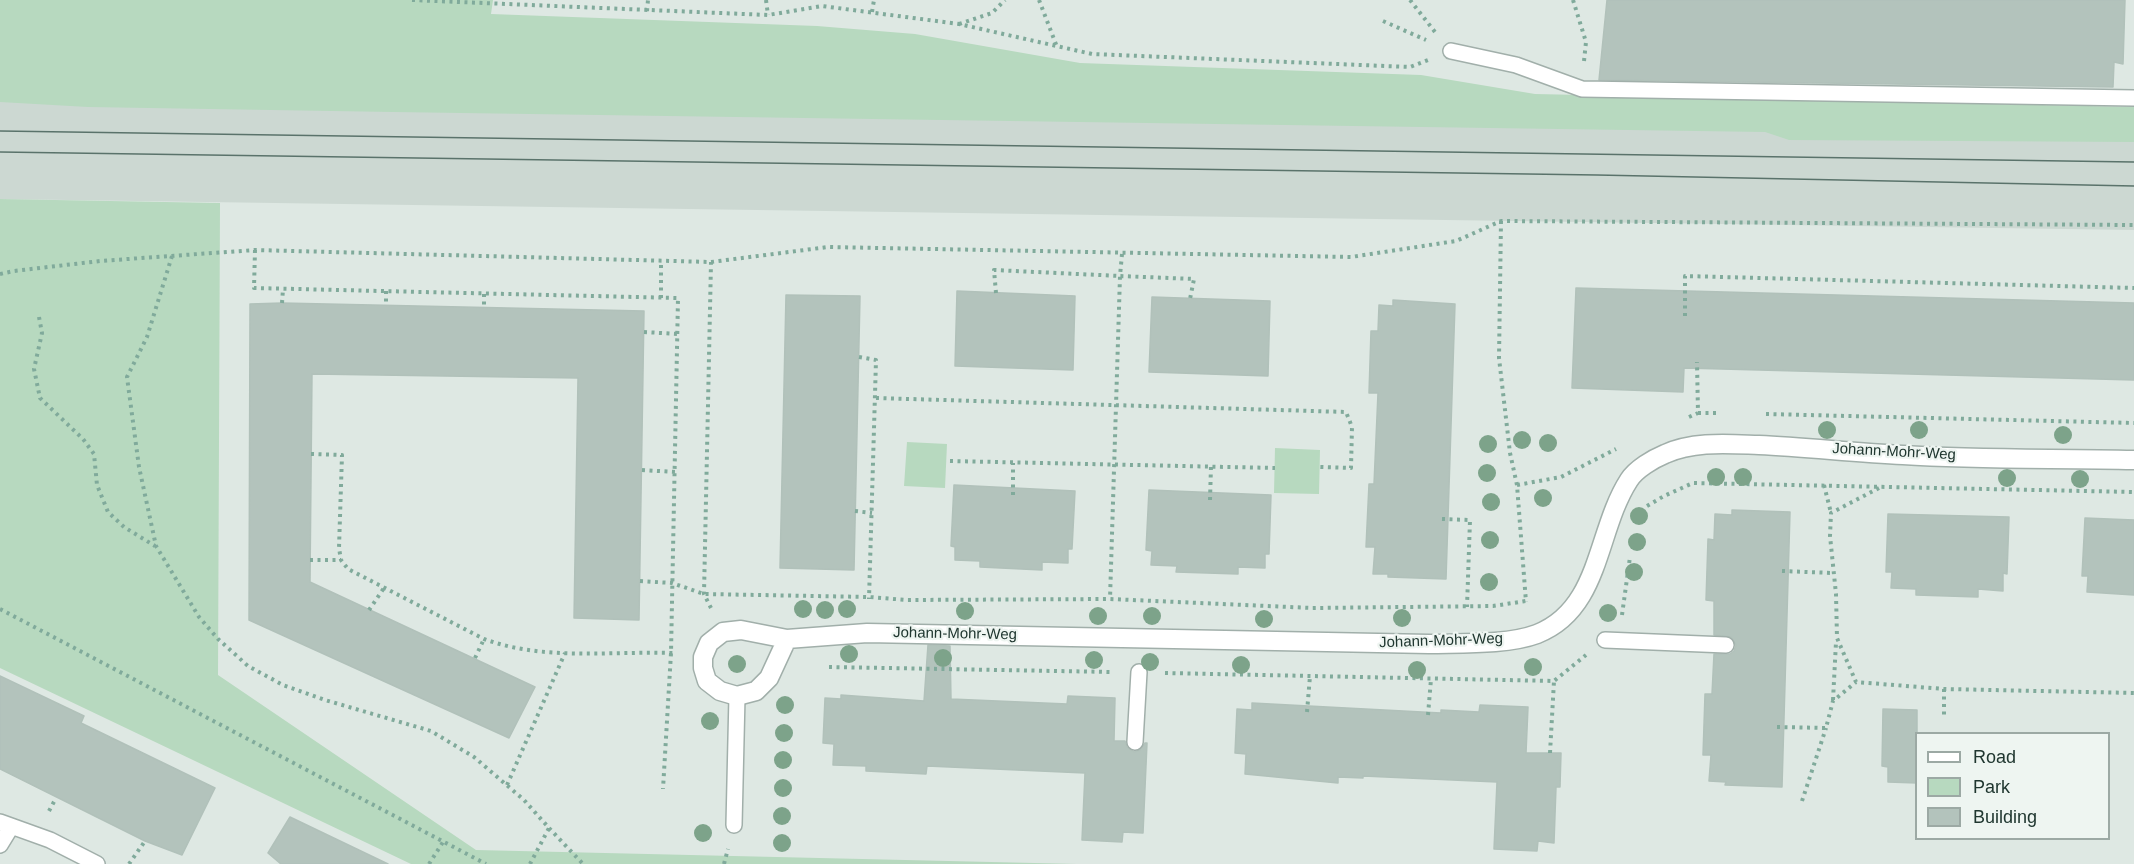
<!DOCTYPE html>
<html>
<head>
<meta charset="utf-8">
<style>
  body { margin:0 }
  #map { position:relative; width:2134px; height:864px; overflow:hidden; background:#dee8e3; font-family:Arial,sans-serif }
  canvas { display:block }
  .legend { position:absolute; left:1915px; top:732px; width:195px; height:108px; box-sizing:border-box; background:#eef5f1; border:2px solid #9ca9a4; margin:0; padding:8px 10px; list-style:none; font-size:18px; color:#203730 }
  .legend li { display:flex; align-items:center; gap:12px; height:30px }
  .legend b { width:30px; border:2px solid #9ca9a4 }
</style>
</head>
<body>
<div id="map">
<canvas width="2134" height="864"></canvas>
<ul class="legend">
<li><b style="height:8px;background:#fff"></b>Road</li>
<li><b style="height:16px;background:#b7d9bf"></b>Park</li>
<li><b style="height:16px;background:#b3c3bc"></b>Building</li>
</ul>
</div>
<script>
const ctx = document.querySelector('canvas').getContext('2d');
ctx.lineJoin = 'round';
function fill(path, color) {
  ctx.fillStyle = color;
  ctx.fill(path, 'evenodd');
}
function strokePath(path, color, width, dash) {
  ctx.strokeStyle = color;
  ctx.lineWidth = width;
  ctx.lineCap = dash ? 'butt' : 'round';
  ctx.setLineDash(dash || []);
  ctx.stroke(path);
}
function write(font, color, halo, rows, align = 'center') {
  ctx.font = font + ' Arial,sans-serif';
  ctx.lineWidth = 4.5;
  ctx.setLineDash([]);
  ctx.textBaseline = 'middle';
  ctx.strokeStyle = halo;
  ctx.fillStyle = color;
  for (const [text, x, y, turn = 0] of rows) {
    ctx.save();
    ctx.translate(x, y);
    ctx.rotate((+turn || 0) * Math.PI / 180);
    ctx.textAlign = isNaN(turn) ? turn : align;
    if (halo) ctx.strokeText(text, 0, 0);
    ctx.fillText(text, 0, 0);
    ctx.restore();
  }
}
const built = new Path2D(`
  M 0,83 L 2134,108 L 2134,230 L 0,199 Z`);
const green = new Path2D(`
  M 0,0 L 493,0 L 491,14 L 817,26 L 915,34 L 1080,63 L 1421,75 L 1535,94 L 2134,107 L 2134,142 L 1789,140 L 1765,132 L 393,112 L 88,107 L 0,102 Z
  M 0,199 L 220,203 L 218,675 L 476,850 L 1077,864 L 411,864 L 0,668 Z
  M 907,442 L 947,444 L 945,488 L 904,486 Z
  M 1275,448 L 1320,450 L 1319,494 L 1274,493 Z`);
const building = new Path2D(`
  M 1607,0 L 2125,0 L 2123,64 L 2114,62 L 2113,87 L 1599,80 Z
  M 1576,288 L 2134,303 L 2134,380 L 1684,368 L 1683,392 L 1572,388 Z
  M 957,291 L 1075,296 L 1073,370 L 955,366 Z
  M 786,295 L 860,296 L 854,570 L 780,568 Z
  M 1152,297 L 1270,301 L 1268,376 L 1149,372 Z
  M 1393,300 L 1455,304 L 1446,579 L 1388,577 L 1388,574 L 1373,574 L 1375,547 L 1366,547 L 1369,484 L 1374,484 L 1378,393 L 1369,393 L 1371,331 L 1378,331 L 1379,305 L 1393,306 Z
  M 282,303 L 644,311 L 639,620 L 574,618 L 578,378 L 312,374 L 310,582 L 535,687 L 509,738 L 249,620 L 250,304 Z
  M 954,485 L 1075,491 L 1072,549 L 1068,549 L 1068,563 L 1042,562 L 1042,570 L 980,567 L 980,561 L 955,560 L 955,547 L 951,546 Z
  M 1149,490 L 1271,495 L 1269,554 L 1265,554 L 1265,568 L 1238,567 L 1238,574 L 1176,572 L 1177,566 L 1151,565 L 1152,551 L 1146,550 Z
  M 1732,510 L 1790,512 L 1782,787 L 1725,785 L 1726,782 L 1709,781 L 1711,755 L 1703,755 L 1705,694 L 1712,694 L 1714,654 L 1730,654 L 1734,651 L 1736,645 L 1731,637 L 1714,635 L 1714,601 L 1706,600 L 1708,539 L 1714,540 L 1715,514 L 1732,515 Z
  M 1888,514 L 2009,517 L 2007,574 L 2003,573 L 2003,591 L 1978,589 L 1978,597 L 1916,595 L 1916,589 L 1891,588 L 1892,572 L 1886,572 Z
  M 2085,518 L 2134,520 L 2134,595 L 2087,592 L 2088,576 L 2082,576 Z
  M 928,645 L 950,646 L 951,699 L 1067,704 L 1068,696 L 1115,698 L 1114,741 L 1125,741 L 1127,747 L 1134,752 L 1140,750 L 1145,743 L 1147,743 L 1143,833 L 1123,832 L 1122,842 L 1082,840 L 1085,773 L 927,766 L 926,774 L 866,771 L 866,766 L 833,765 L 834,744 L 823,743 L 825,698 L 841,699 L 841,695 L 924,701 Z
  M 0,676 L 84,716 L 81,723 L 215,788 L 182,855 L 145,841 L 0,769 Z
  M 1252,703 L 1441,713 L 1441,710 L 1479,712 L 1480,705 L 1528,707 L 1526,753 L 1561,753 L 1560,787 L 1556,787 L 1554,843 L 1538,841 L 1537,851 L 1494,849 L 1497,782 L 1363,776 L 1363,778 L 1338,777 L 1338,783 L 1245,774 L 1246,754 L 1235,753 L 1237,709 L 1252,710 Z
  M 1883,709 L 1917,710 L 1917,783 L 1888,782 L 1888,767 L 1882,766 Z
  M 290,817 L 388,864 L 281,864 L 268,853 Z`);
const path = new Path2D(`
  M 412,0 L 768,15 L 822,6 L 959,24 L 1092,54 L 1410,67 L 1428,60
  M 766,0 L 768,15
  M 1039,0 L 1057,47
  M 1410,0 L 1435,32
  M 1573,0 L 1586,42 L 1584,61
  M 647,11 L 648,0
  M 872,12 L 874,0
  M 1383,21 L 1426,40
  M 959,24 L 992,13 L 1005,0
  M 1501,221 L 1499,358 L 1510,453 L 1517,485 L 1526,602
  M 255,250 L 254,288 L 678,298 L 671,653 L 663,789
  M 1122,254 L 1120,276 L 1194,279 L 1190,299
  M 172,256 L 147,337 L 127,377 L 139,467 L 156,546 L 199,617 L 218,639 L 248,666 L 283,685 L 325,700 L 431,731 L 474,757 L 524,800 L 549,828 L 530,864
  M 0,274 L 14,271 L 100,261 L 255,250 L 711,262 L 828,247 L 1351,257 L 1456,241 L 1501,221 L 2134,225
  M 386,291 L 386,306
  M 996,293 L 994,270 L 1120,276 L 1110,599
  M 484,294 L 484,308
  M 661,298 L 661,261
  M 282,303 L 283,289
  M 1685,316 L 1685,276 L 2134,288
  M 39,317 L 42,333 L 34,369 L 40,398 L 83,439 L 94,454 L 97,485 L 108,512 L 124,527 L 155,546
  M 644,332 L 678,334
  M 859,357 L 876,360 L 869,599
  M 876,398 L 1346,412 L 1352,427 L 1351,468 L 1320,467
  M 1698,413 L 1716,413
  M 1766,414 L 2134,423
  M 1689,417 L 1698,413 L 1697,362
  M 311,454 L 342,455 L 339,548 L 341,560 L 348,569 L 484,639 C 544,661 609,651 673,653
  M 950,461 L 1275,468
  M 642,470 L 675,472
  M 1517,485 L 1561,477 L 1616,449
  M 1824,485 L 1831,513
  M 1879,488 L 1831,513 L 1830,536 L 1836,594 L 1837,638 L 1856,682 L 1944,689 L 2134,693
  M 1013,495 L 1013,463
  M 1210,500 L 1211,466
  M 1647,506 L 1664,496 L 1693,483 L 2134,492
  M 855,511 L 872,513
  M 1442,519 L 1470,520 L 1467,607
  M 310,560 L 341,560
  M 1782,571 L 1833,573
  M 640,581 L 672,583 L 704,594 L 869,597 L 907,600 L 1110,599 L 1312,608 L 1493,606 L 1526,601
  M 711,608 L 704,594 L 711,262
  M 0,609 L 486,864
  M 369,610 L 384,588
  M 1622,615 L 1630,557
  M 475,658 L 484,639
  M 829,667 L 1113,672
  M 1165,673 L 1554,681 L 1586,655
  M 1944,689 L 1944,716
  M 1833,700 L 1836,642
  M 1307,712 L 1310,676
  M 1428,715 L 1431,679
  M 1777,727 L 1826,728 L 1833,701 L 1856,682
  M 1550,753 L 1554,681
  M 507,785 L 565,653
  M 1802,801 L 1826,728
  M 49,811 L 56,798
  M 549,828 L 583,864
  M 129,864 L 145,841
  M 429,864 L 443,842
  M 724,864 L 728,849`);
const lane = new Path2D(`
  M 1451,51 L 1516,65 L 1582,89 L 2134,98
  M 1605,640 L 1726,645
  M 1135,742 L 1139,672
  M 0,822 L 50,840 L 97,864
  M 734,825 L 737,696
  M 0,845 L 11,827`);
const street = new Path2D(`
  M 787,639 L 769,678 L 756,691 L 737,696 L 720,691 L 707,681 L 703,668 L 703,657 L 709,643 L 723,632 L 741,630 L 787,639 L 867,633 L 1429,644 C 1460,643 1508,645 1537,634 C 1601,609 1596,531 1629,480 C 1636,469 1653,459 1665,454 C 1694,441 1727,444 1759,445 C 1807,447 1855,453 1903,455 C 1980,460 2057,458 2134,460`);
const tram = new Path2D(`
  M 0,131 L 2134,162
  M 0,152 L 1597,175 L 2134,186`);
const trees = [
  [1827,430],
  [1919,430],
  [2063,435],
  [1522,440],
  [1548,443],
  [1488,444],
  [1487,473],
  [1716,477],
  [1743,477],
  [2007,478],
  [2080,479],
  [1543,498],
  [1491,502],
  [1639,516],
  [1490,540],
  [1637,542],
  [1634,572],
  [1489,582],
  [803,609],
  [847,609],
  [825,610],
  [965,611],
  [1608,613],
  [1098,616],
  [1152,616],
  [1402,618],
  [1264,619],
  [849,654],
  [943,658],
  [1094,660],
  [1150,662],
  [737,664],
  [1241,665],
  [1533,667],
  [1417,670],
  [785,705],
  [710,721],
  [784,733],
  [783,760],
  [783,788],
  [782,816],
  [703,833],
  [782,843]
];
const streetNames = [
  ["Johann-Mohr-Weg",1894,452,3],
  ["Johann-Mohr-Weg",955,634,1],
  ["Johann-Mohr-Weg",1441,641,-2]
];
fill(built, '#ccd8d2');
fill(green, '#b7d9bf');
fill(building, '#b3c3bc');
strokePath(building, '#b1c1ba', 1.5);
strokePath(lane, '#a1afaa', 18);
strokePath(street, '#a1afaa', 21);
strokePath(path, '#80aa9b', 4, [3, 4.5]);
strokePath(lane, '#fff', 15);
strokePath(street, '#fff', 18);
strokePath(tram, '#5a736b', 1.5);
ctx.fillStyle = '#7da38a';
for (const [x, y] of trees) {
  ctx.beginPath();
  ctx.arc(x, y, 9, 0, 2 * Math.PI);
  ctx.fill();
}
write('15px', '#203730', '#eef5f1', streetNames);
</script>
</body>
</html>
